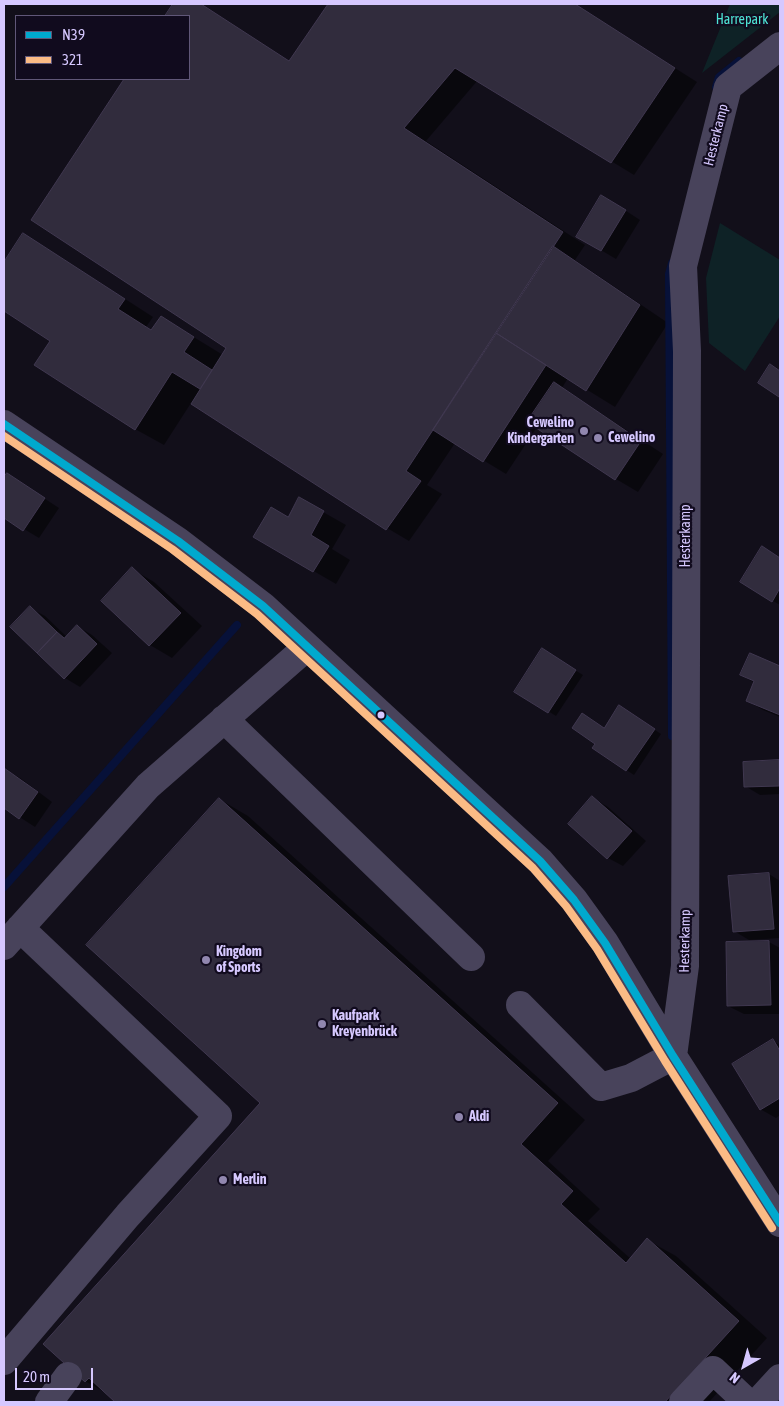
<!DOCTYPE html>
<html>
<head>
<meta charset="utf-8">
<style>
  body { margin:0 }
  #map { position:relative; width:784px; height:1406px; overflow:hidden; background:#120f1a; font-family:"Asap Condensed",sans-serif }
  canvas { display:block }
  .frame { position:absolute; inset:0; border:5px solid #d6c8ff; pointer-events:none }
  .legend { position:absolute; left:15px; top:15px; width:175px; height:65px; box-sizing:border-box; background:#110b1e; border:1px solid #605778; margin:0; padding:6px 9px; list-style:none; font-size:15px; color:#d6c8ff }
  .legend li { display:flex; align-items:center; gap:10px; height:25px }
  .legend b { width:25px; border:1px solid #605778 }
  .north { position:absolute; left:719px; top:1341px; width:50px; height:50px; -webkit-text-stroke:4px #110b1e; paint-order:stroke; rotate:218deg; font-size:14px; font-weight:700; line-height:20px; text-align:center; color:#d6c8ff }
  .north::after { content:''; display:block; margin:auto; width:18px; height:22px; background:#d6c8ff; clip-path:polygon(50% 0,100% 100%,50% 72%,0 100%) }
  .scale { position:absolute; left:15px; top:1368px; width:78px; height:22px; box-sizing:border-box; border:2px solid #d6c8ff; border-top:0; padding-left:6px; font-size:15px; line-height:18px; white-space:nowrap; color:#d6c8ff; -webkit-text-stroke:4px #110b1e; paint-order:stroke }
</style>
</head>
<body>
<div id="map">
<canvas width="784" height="1406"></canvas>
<div class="frame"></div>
<ul class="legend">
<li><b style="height:6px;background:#00a9ce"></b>N39</li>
<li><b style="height:6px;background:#fbbb85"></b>321</li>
</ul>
<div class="north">N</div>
<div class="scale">20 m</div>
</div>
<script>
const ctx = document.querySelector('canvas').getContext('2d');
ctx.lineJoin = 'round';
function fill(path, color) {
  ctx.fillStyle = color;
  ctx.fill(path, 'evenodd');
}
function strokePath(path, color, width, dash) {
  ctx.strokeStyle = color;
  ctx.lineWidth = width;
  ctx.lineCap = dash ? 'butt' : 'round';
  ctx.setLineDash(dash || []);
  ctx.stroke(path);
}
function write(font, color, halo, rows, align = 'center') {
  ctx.font = font + ' "Asap Condensed",sans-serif';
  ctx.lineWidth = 4.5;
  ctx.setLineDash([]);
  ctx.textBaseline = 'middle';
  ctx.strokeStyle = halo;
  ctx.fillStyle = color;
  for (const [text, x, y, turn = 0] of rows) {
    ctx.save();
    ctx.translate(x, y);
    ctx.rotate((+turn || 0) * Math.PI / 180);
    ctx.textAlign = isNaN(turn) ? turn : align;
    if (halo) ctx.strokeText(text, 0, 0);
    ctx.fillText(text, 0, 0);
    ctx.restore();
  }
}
const green = new Path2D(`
  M 730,4 L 780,4 L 780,12 L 702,73 Z
  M 720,223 L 780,260 L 780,316 L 745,371 L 709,343 L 706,278 Z`);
const shadow = new Path2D(`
  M 175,4 L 201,4 L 290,62 L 330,4 L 574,4 L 697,82 L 634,175 L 478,80 L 426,141 L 585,245 L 575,260 L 668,323 L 615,407 L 568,378 L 562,388 L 663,454 L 638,492 L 616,479 L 537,427 L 506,474 L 455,443 L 427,485 L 442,494 L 409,541 L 387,528 L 191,403 L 164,445 L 135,429 L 52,341 L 4,310 L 4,264 L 23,234 L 51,251 L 153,317 L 146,327 L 152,331 L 161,317 L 223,355 L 227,348 L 32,220 L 125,79 L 189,79 L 189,16 L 167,16 Z
  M 617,205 L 640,220 L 616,259 L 577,236 Z
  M 7,474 L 59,508 L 39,538 L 4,517 L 4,479 Z
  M 300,499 L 346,525 L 332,549 L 350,560 L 336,584 L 255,537 L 289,518 Z
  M 762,548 L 780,559 L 780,605 L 741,582 Z
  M 132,569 L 154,582 L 202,626 L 172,658 L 150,645 L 102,601 Z
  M 30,608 L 45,616 L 67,637 L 77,626 L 92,635 L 112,653 L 80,687 L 65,678 L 11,627 Z
  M 542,650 L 583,675 L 556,716 L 516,691 Z
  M 750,654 L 780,667 L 780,717 L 763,710 L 748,701 L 755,683 L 741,675 Z
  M 627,711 L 661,734 L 634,775 L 593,748 L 605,729 Z
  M 778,762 L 780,763 L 780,794 L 760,795 L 745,786 Z
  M 5,770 L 20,778 L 52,802 L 35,827 L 4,807 Z
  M 593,798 L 608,807 L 646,841 L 623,866 L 608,858 Z
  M 219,799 L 248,816 L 585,1120 L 548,1161 L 600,1209 L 588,1221 L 631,1259 L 647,1240 L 676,1256 L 767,1338 L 709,1402 L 117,1402 L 108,1394 L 85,1381 L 262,1103 Z
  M 769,874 L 780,881 L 780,938 L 749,940 L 734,931 Z
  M 769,942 L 780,948 L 780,1014 L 744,1014 L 728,1006 L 727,943 Z
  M 773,1041 L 780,1045 L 780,1115 L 776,1118 L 760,1109 Z`);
const stream = new Path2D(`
  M 716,87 L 719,77 L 739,61
  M 672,263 L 669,274 L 672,736
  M 4,887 L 237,625`);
const building = new Path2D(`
  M 173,4 L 201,4 L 289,61 L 328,4 L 575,4 L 675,68 L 611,163 L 455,68 L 404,128 L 563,232 L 406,471 L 421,481 L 386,530 L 191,404 L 226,348 L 31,220 L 124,79 L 189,79 L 189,16 L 165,16 Z
  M 601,195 L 626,210 L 601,251 L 576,237 Z
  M 23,233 L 125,299 L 118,309 L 151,330 L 161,316 L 194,337 L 184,352 L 212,370 L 200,389 L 172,372 L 135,430 L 34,365 L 50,341 L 4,311 L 4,262 Z
  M 553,246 L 640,305 L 586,391 L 496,333 Z
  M 496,333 L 546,365 L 483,462 L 433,430 Z
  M 770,364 L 780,371 L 780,395 L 779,397 L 758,383 Z
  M 554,382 L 641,441 L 615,480 L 527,422 Z
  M 7,473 L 45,498 L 23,531 L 4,518 L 4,477 Z
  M 299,497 L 324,511 L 311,535 L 329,546 L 313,572 L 253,537 L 271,507 L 288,517 Z
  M 762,546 L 780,558 L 780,588 L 772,602 L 740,582 Z
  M 132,567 L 181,613 L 149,646 L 101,601 Z
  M 30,606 L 57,632 L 37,653 L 10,627 Z
  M 77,625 L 97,644 L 64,679 L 37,653 L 57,632 L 64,638 Z
  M 542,648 L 576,670 L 548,713 L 514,692 Z
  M 750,653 L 780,666 L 780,715 L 746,701 L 754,681 L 740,675 Z
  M 619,705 L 655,729 L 626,771 L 592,748 L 595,744 L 572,728 L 582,713 L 604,728 Z
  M 779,760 L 779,786 L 744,787 L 743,762 Z
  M 4,768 L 38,792 L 19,819 L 4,808 Z
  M 592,796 L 632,831 L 607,859 L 568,824 Z
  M 219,798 L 558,1103 L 521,1144 L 573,1191 L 561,1204 L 626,1263 L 647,1238 L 739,1321 L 665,1402 L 123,1402 L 121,1401 L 120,1402 L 115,1402 L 89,1378 L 85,1382 L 43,1344 L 260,1103 L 86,945 Z
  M 769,873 L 774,929 L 733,932 L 728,876 Z
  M 769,941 L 771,1005 L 727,1006 L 726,942 Z
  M 773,1039 L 780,1051 L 780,1098 L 760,1110 L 732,1064 Z`);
const minor = new Path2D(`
  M 4,424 L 178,541 L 263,606 L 540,861 L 574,900 L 605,943 L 673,1056 L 780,1223
  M 224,719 L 471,957
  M 4,946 L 148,786 L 307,647
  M 520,1005 L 601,1087 L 631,1078 L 673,1056 L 685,966 L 687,351 L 683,266 L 728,87 L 780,46
  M 4,1361 L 128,1215 L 218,1116 L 20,928
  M 49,1402 L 68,1376
  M 683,1402 L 713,1370 L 747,1402
  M 758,1402 L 780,1378`);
const bus1 = new Path2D(`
  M 4,424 L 178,541 L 263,606 L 540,861 L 574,900 L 605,943 L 673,1056 L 780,1223`);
const bus2 = new Path2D(`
  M 4,436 L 172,549 L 257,614 L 533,868 L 566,906 L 597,949 L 665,1061 L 772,1228`);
const markers = [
  [584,431,5,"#9187af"],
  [598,438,5,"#9187af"],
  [381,715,4.5,"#d6c8ff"],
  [206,960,5,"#9187af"],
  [322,1024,5,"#9187af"],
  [459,1117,5,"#9187af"],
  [223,1180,5,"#9187af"]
];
const parkNames = [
  ["Harrepark",742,20]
];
const streetNames = [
  ["Hesterkamp",716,135,-76],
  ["Hesterkamp",686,536,-90],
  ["Hesterkamp",685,941,-89]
];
const poiNames = [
  ["Cewelino",574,423,"right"],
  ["Kindergarten",574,439,"right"],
  ["Cewelino",608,438],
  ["Kingdom",216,952],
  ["of Sports",216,968],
  ["Kaufpark",332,1016],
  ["Kreyenbrück",332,1032],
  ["Aldi",469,1117],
  ["Merlin",233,1180]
];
fill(green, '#0e2226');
fill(shadow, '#0007');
strokePath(stream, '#071139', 8);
fill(building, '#312c3d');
strokePath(building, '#403850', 1);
strokePath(minor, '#48435b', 28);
strokePath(bus1, '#00a9ce', 8);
strokePath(bus2, '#fbbb85', 8);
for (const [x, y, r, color] of markers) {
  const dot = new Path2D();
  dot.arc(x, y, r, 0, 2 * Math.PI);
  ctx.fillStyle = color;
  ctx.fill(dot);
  strokePath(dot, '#110b1e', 2);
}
write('14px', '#4ee5d6', '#110b1e', parkNames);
write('14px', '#d6c8ff', '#110b1e', streetNames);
write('bold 14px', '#d6c8ff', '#110b1e', poiNames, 'left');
</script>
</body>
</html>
